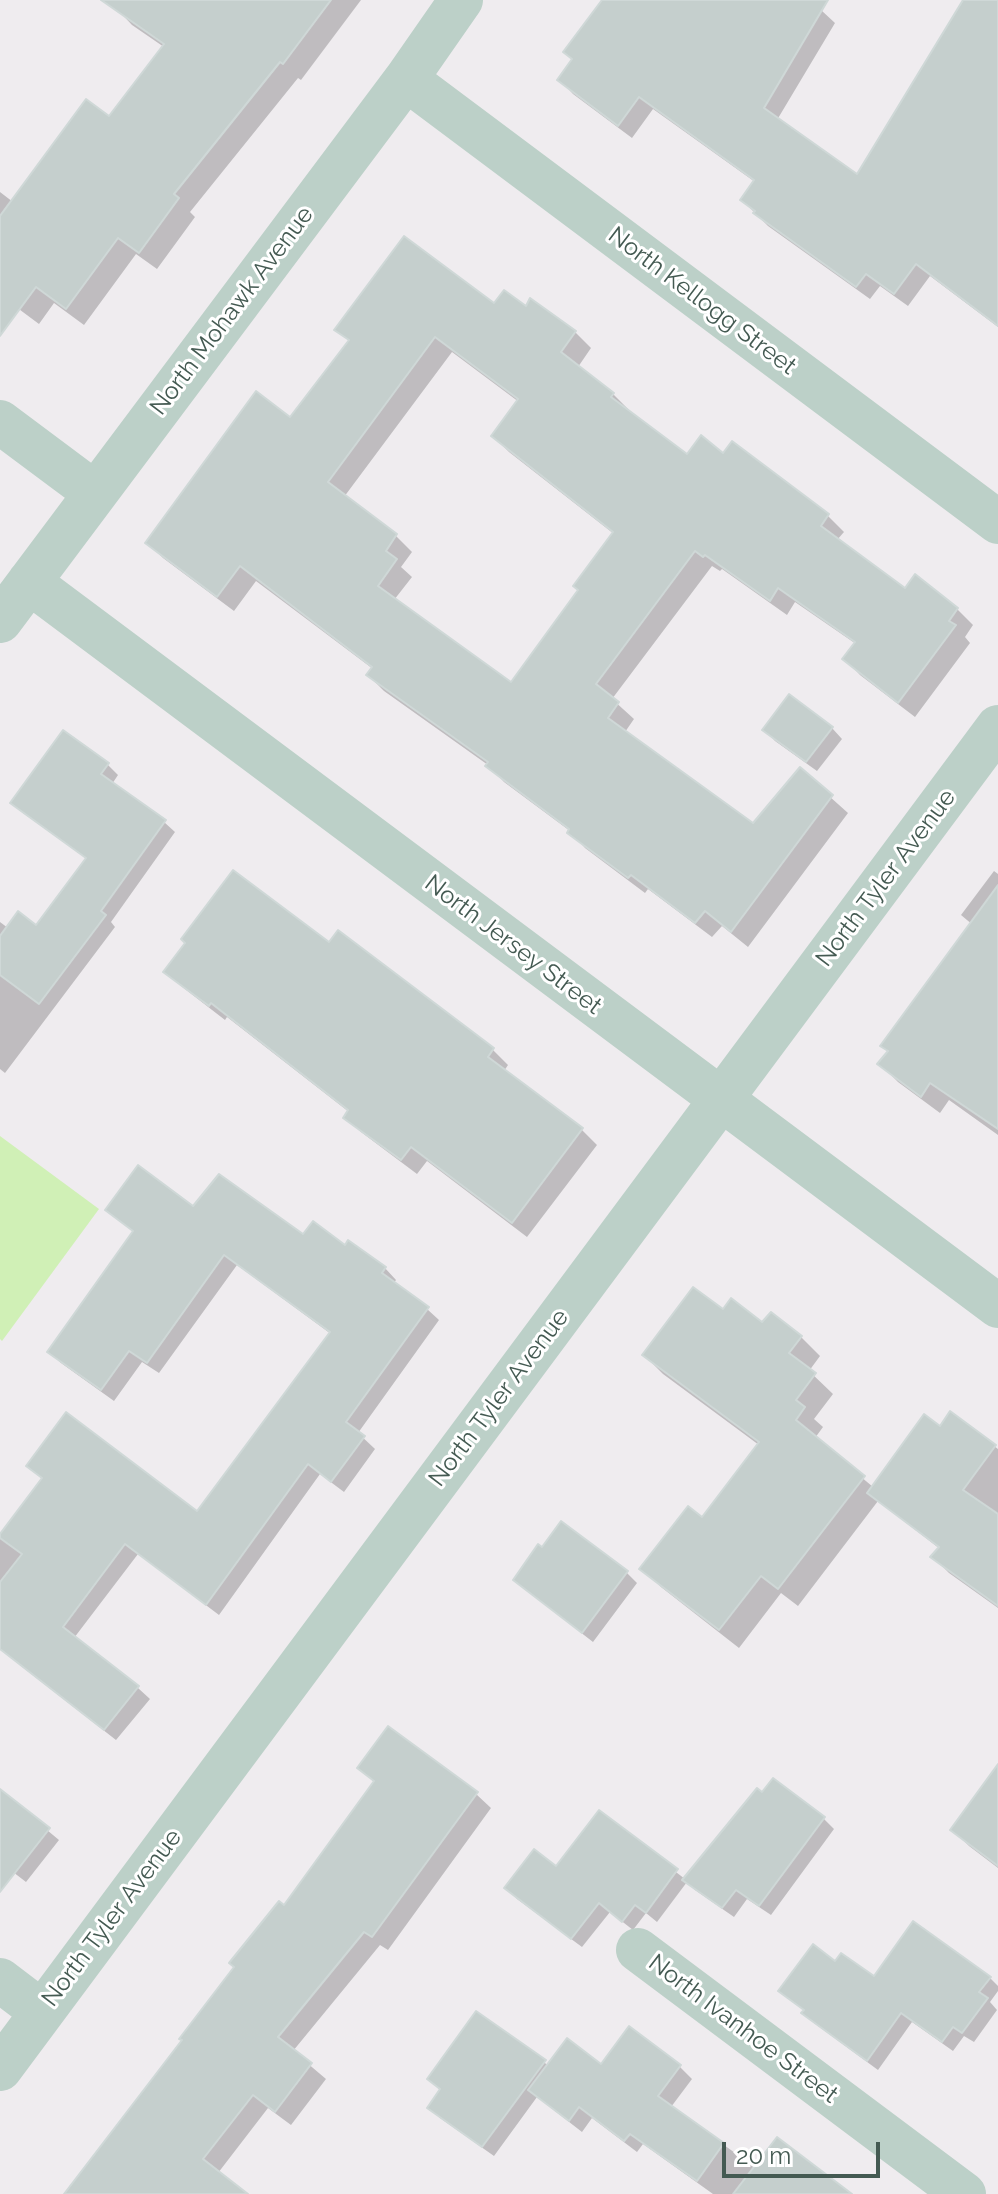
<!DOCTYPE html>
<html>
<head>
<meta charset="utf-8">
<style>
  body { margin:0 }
  #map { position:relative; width:998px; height:2194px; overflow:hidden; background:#efecef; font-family:Raleway,sans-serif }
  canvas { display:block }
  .scale { position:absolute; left:722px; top:2142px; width:158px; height:36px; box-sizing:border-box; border:4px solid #445a52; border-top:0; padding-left:10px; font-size:24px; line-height:28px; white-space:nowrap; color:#445a52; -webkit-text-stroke:6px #fff; paint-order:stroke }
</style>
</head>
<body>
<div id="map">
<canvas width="998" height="2194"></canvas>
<div class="scale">20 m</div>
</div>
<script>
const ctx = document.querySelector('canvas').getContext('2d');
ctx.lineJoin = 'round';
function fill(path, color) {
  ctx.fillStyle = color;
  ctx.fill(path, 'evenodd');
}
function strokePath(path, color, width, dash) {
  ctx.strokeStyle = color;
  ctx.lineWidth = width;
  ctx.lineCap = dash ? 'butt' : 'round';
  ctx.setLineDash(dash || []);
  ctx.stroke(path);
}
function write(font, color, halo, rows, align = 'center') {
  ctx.font = font + ' Raleway,sans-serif';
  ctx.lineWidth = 6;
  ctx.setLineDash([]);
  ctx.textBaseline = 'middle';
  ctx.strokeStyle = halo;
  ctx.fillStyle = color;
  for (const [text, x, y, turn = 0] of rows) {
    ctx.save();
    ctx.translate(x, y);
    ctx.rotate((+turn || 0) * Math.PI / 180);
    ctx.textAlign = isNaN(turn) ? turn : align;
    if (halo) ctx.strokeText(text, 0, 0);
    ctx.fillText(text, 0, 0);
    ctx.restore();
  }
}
const green = new Path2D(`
  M 0,1136 L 99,1209 L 2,1341 L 0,1339 Z`);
const shadow = new Path2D(`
  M 120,0 L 361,0 L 301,80 L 298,78 L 190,212 L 195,217 L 157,269 L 136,254 L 84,325 L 54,303 L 39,324 L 0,295 L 0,192 L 13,202 L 109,118 L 164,47 L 132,25 L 115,7 Z
  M 605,0 L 804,0 L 821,10 L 835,23 L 777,120 L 857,177 L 965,0 L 998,0 L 998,327 L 930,276 L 908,306 L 880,286 L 870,299 L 768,226 L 742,200 L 755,182 L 653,109 L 632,138 L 573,94 L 560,80 L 574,60 Z
  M 495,306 L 526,308 L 575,332 L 591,348 L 578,367 L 613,394 L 629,410 L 627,412 L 687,457 L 723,455 L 828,516 L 844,532 L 837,540 L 906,590 L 957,609 L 973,625 L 965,637 L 970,643 L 915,717 L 860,675 L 845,659 L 856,644 L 795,602 L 787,615 L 722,569 L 720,571 L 712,566 L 612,699 L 634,719 L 625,732 L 753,826 L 800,770 L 848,813 L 748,947 L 722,926 L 712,937 L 648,889 L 645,893 L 585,848 L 570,831 L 504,782 L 488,765 L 384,691 L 368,675 L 373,669 L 256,581 L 234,611 L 163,558 L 147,542 L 291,420 L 350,342 L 337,329 ZM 452,352 L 519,402 L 493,436 L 509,452 L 614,534 L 580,591 L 511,685 L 394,600 L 412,577 L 401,567 L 412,552 L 396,536 L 344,497 Z
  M 789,697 L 832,728 L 842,739 L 817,771 L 775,741 L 765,730 Z
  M 63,733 L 108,765 L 118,775 L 112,784 L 164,822 L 175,832 L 111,922 L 115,927 L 5,1073 L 0,1069 L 0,922 L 8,928 L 37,928 L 87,859 L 23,813 L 12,803 Z
  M 994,871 L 998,874 L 998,946 L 961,915 Z
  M 338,933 L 493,1050 L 508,1065 L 504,1071 L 582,1130 L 597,1145 L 527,1237 L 427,1161 L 417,1174 L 361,1132 L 346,1117 L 349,1112 L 227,1017 L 225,1020 L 181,986 L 166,971 L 329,945 Z
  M 998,996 L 998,1135 L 949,1100 L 940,1113 L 898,1082 L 880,1064 L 889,1052 L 882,1045 Z
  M 194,1209 L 345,1247 L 385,1268 L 396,1280 L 393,1284 L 427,1309 L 439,1320 L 358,1433 L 375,1449 L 344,1492 L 320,1474 L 219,1615 L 138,1554 L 74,1638 L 138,1688 L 150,1699 L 116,1740 L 21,1666 L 0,1646 L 0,1538 L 43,1480 L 29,1466 L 198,1514 L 331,1334 L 237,1265 L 159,1373 L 142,1362 L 114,1401 L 61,1363 L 50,1352 L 135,1232 L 108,1210 Z
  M 723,1312 L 801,1337 L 820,1356 L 809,1371 L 833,1394 L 814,1419 L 823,1427 L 815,1438 L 873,1487 L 940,1429 L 950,1414 L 998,1449 L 998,1608 L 949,1573 L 933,1557 L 940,1549 L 878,1501 L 798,1606 L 781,1593 L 739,1648 L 661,1587 L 642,1568 L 703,1520 L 759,1445 L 663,1374 L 644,1355 Z
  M 542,1550 L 627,1573 L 637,1583 L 593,1642 L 526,1590 L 515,1580 Z
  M 359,1768 L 476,1794 L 491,1808 L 388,1950 L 380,1945 L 293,2051 L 326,2079 L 291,2125 L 268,2108 L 218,2173 L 245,2194 L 68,2194 L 285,1908 L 375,1783 Z
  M 0,1791 L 59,1840 L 26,1882 L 0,1862 Z
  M 998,1799 L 998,1868 L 969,1846 L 953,1830 Z
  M 599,1813 L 685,1879 L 824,1819 L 834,1829 L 771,1915 L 747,1899 L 734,1917 L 695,1890 L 687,1882 L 657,1922 L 646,1913 L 633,1930 L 610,1912 L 582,1947 L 517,1899 L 507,1888 L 556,1869 Z
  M 835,1964 L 874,1978 L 990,1978 L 998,1986 L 998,1991 L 990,2002 L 997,2010 L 974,2042 L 964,2036 L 953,2051 L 912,2022 L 878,2070 L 814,2023 L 804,2012 L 805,2011 L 781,1990 Z
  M 476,2014 L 549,2066 L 601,2066 L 630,2028 L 680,2067 L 692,2079 L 671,2107 L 756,2168 L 849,2194 L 713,2194 L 643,2144 L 637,2152 L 592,2118 L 582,2132 L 537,2097 L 494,2156 L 440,2118 L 429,2108 L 441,2091 L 429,2079 Z`);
const building = new Path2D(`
  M 101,0 L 331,0 L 283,64 L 280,62 L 174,194 L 179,198 L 139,253 L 118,238 L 66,309 L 36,287 L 0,336 L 0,216 L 86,99 L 109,116 L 164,44 Z
  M 602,0 L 828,0 L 764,108 L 857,174 L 963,0 L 998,0 L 998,326 L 916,264 L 894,294 L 866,274 L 856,287 L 753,213 L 755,211 L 740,200 L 754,180 L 639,97 L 618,126 L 557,80 L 572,59 L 563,52 Z
  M 404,236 L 494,303 L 504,290 L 526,306 L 530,298 L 576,331 L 561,352 L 614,393 L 611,397 L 687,454 L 701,435 L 723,453 L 732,441 L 829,514 L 821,526 L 905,588 L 915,574 L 958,608 L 949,621 L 956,625 L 898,703 L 842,659 L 855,642 L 778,588 L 770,601 L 705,555 L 703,557 L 695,551 L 596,684 L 619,702 L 608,718 L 753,823 L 800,767 L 833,795 L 731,932 L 705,911 L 695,923 L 631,875 L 628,878 L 567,833 L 569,829 L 485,766 L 488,762 L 366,675 L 372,667 L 240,566 L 217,597 L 145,543 L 256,391 L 290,417 L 349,340 L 334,330 ZM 435,337 L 518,399 L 491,436 L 613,532 L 573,586 L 578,590 L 511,682 L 378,586 L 397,559 L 386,551 L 397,534 L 328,482 Z
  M 789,694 L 833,727 L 806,762 L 762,730 Z
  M 63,730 L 109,763 L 101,774 L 166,820 L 101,911 L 106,915 L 39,1004 L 0,975 L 0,936 L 18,911 L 36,925 L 86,858 L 10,803 Z
  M 233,870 L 329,942 L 338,930 L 494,1048 L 488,1057 L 583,1128 L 512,1223 L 411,1147 L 401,1160 L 343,1118 L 348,1110 L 211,1003 L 209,1006 L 163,972 L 185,943 L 181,939 Z
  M 998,885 L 998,1129 L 930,1083 L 921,1097 L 877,1064 L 888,1051 L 880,1046 Z
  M 138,1165 L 193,1206 L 219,1174 L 303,1234 L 313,1221 L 345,1245 L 348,1240 L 386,1267 L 382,1273 L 429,1307 L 346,1422 L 365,1436 L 331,1482 L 308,1464 L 206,1605 L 125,1544 L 63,1627 L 139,1686 L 104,1730 L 0,1649 L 0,1582 L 22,1554 L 0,1538 L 0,1534 L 42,1478 L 26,1466 L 66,1412 L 197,1511 L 330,1332 L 224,1255 L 147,1363 L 129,1351 L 101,1390 L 47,1352 L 133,1231 L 105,1210 Z
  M 693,1287 L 723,1309 L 731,1298 L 762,1322 L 771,1312 L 802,1336 L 789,1353 L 816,1373 L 796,1400 L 805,1407 L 796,1420 L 865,1476 L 778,1589 L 761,1576 L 719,1630 L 639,1569 L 688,1506 L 702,1517 L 759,1442 L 642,1355 Z
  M 950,1411 L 996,1445 L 963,1490 L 998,1514 L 998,1606 L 930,1557 L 939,1547 L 867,1493 L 924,1414 L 940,1426 Z
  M 561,1521 L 628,1571 L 582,1633 L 513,1580 L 538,1544 L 542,1547 Z
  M 388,1726 L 478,1792 L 372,1937 L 364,1932 L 278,2037 L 312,2063 L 275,2112 L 253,2095 L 203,2159 L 248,2194 L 64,2194 L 182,2040 L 179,2039 L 234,1967 L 229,1963 L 279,1901 L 284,1905 L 374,1781 L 357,1768 Z
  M 998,1764 L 998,1866 L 950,1830 Z
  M 773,1778 L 825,1817 L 759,1906 L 736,1890 L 722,1908 L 682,1880 L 757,1788 L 762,1792 Z
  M 0,1789 L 50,1828 L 0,1892 Z
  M 599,1810 L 678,1869 L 646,1913 L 635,1905 L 622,1922 L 599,1903 L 571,1939 L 504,1888 L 534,1849 L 556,1866 Z
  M 913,1921 L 991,1977 L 979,1992 L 988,1998 L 962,2033 L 953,2027 L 942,2042 L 901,2013 L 867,2061 L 801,2013 L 804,2010 L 778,1991 L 813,1944 L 835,1961 L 841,1953 L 874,1976 Z
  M 476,2011 L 546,2060 L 482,2147 L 427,2108 L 440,2089 L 427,2079 Z
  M 629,2026 L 681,2065 L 658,2096 L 724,2143 L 697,2181 L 630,2134 L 624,2141 L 579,2107 L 569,2121 L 528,2090 L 567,2038 L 601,2064 Z
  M 777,2137 L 852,2194 L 733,2194 Z`);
const street = new Path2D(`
  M 406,79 L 998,522
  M 0,422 L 95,493
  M 29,582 L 998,1306
  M 0,621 L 406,79 L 461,0
  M 638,1950 L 964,2194
  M 0,1980 L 42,2012
  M 0,2069 L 998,727`);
const streetNames = [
  ["North Kellogg Street",702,301,37],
  ["North Mohawk Avenue",232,311,-53],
  ["North Tyler Avenue",886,878,-53],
  ["North Jersey Street",513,945,37],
  ["North Tyler Avenue",499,1398,-53],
  ["North Tyler Avenue",112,1918,-53],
  ["North Ivanhoe Street",743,2029,37]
];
fill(green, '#d0f0b6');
fill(shadow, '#0003');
fill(building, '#c5cfcd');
strokePath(building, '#cfd8d7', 2);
strokePath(street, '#bcd0c8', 44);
write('24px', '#445a52', '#fff', streetNames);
</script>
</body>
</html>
